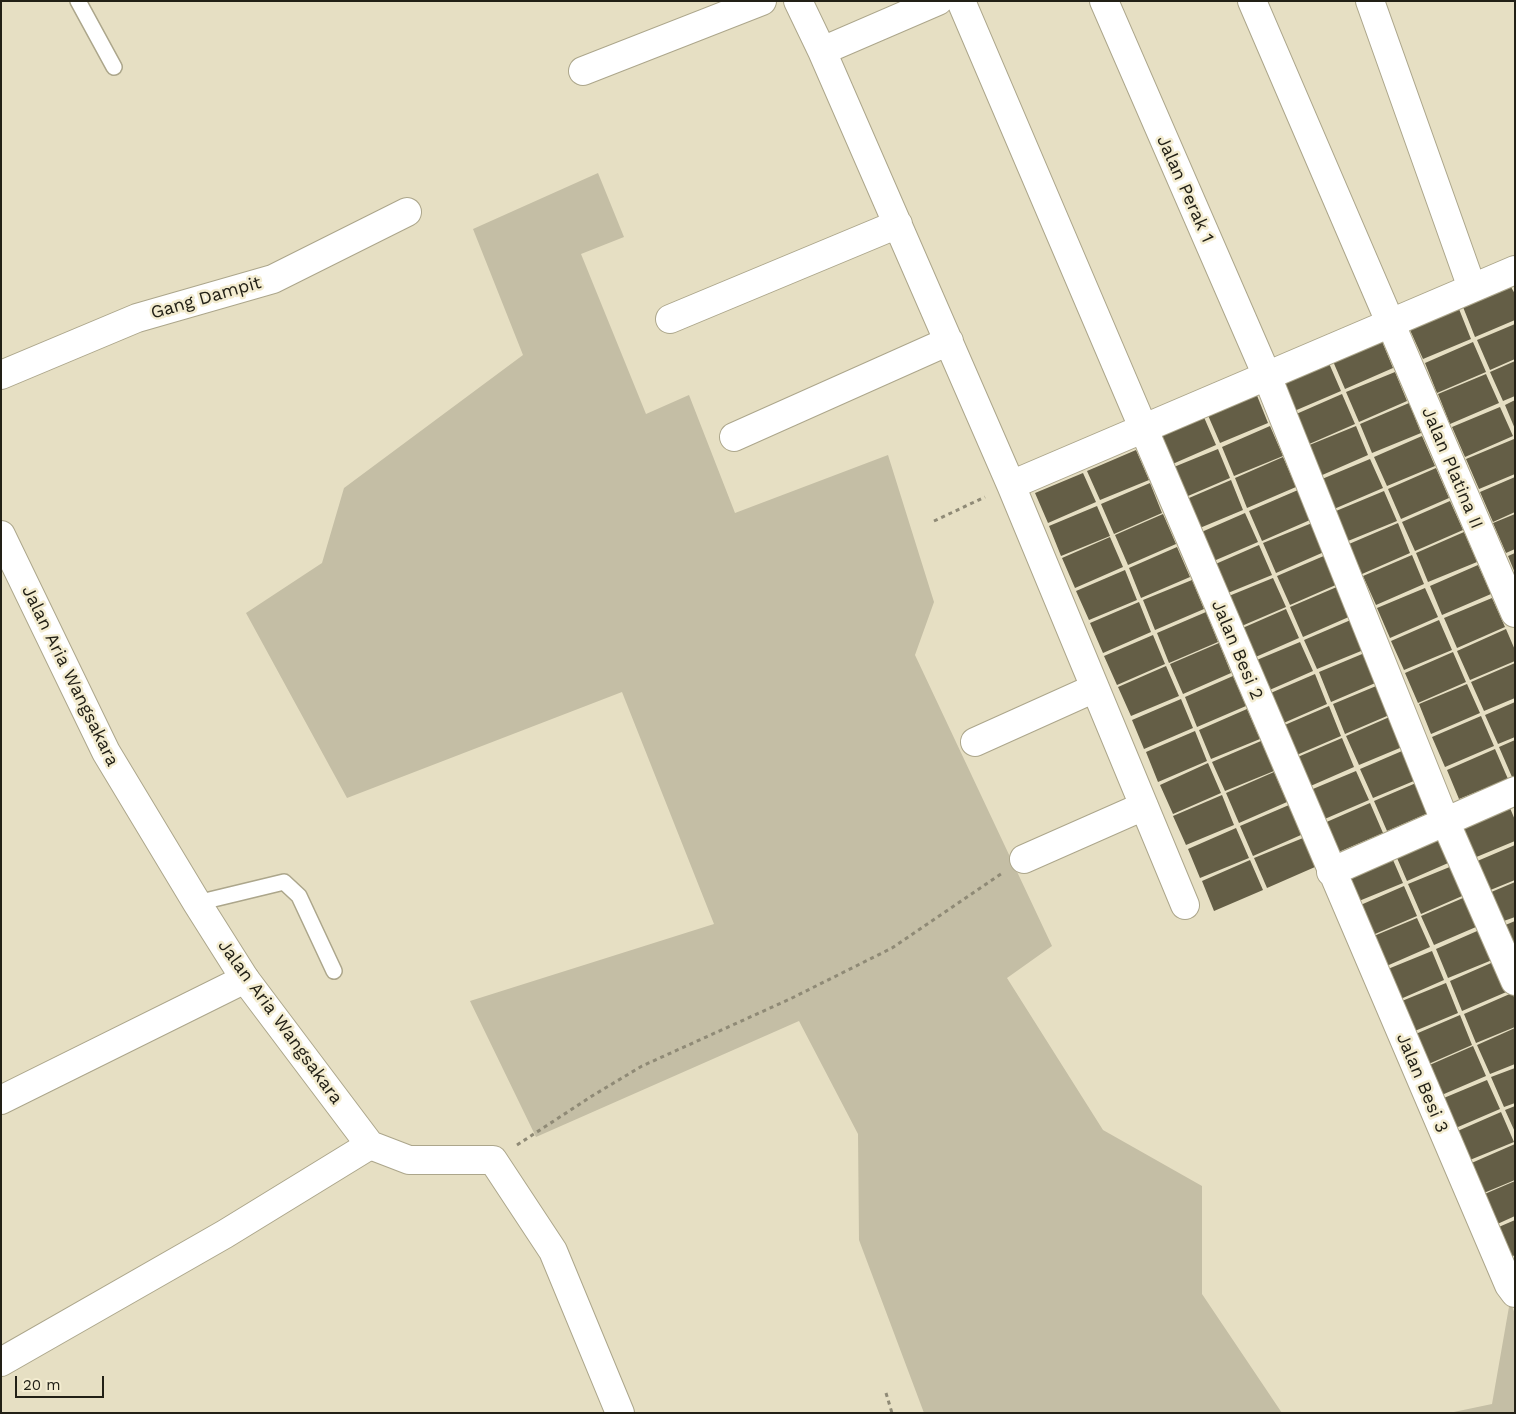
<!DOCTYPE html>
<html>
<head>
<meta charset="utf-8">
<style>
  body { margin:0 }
  #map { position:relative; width:1516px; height:1414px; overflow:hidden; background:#e6dfc3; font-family:"Work Sans",sans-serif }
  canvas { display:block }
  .frame { position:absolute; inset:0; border:2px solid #222016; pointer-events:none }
  .scale { position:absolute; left:15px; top:1376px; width:89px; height:22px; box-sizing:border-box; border:2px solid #222016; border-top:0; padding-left:6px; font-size:15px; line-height:18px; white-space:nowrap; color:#222016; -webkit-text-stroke:4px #f3ecd0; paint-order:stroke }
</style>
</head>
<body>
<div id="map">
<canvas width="1516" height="1414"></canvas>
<div class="frame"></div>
<div class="scale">20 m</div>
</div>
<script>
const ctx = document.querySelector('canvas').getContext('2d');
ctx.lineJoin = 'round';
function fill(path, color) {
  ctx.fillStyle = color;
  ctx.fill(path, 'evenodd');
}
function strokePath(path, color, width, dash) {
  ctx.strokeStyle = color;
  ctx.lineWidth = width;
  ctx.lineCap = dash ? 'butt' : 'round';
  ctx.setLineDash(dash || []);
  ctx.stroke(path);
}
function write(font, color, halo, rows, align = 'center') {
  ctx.font = font + ' "Work Sans",sans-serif';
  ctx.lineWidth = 5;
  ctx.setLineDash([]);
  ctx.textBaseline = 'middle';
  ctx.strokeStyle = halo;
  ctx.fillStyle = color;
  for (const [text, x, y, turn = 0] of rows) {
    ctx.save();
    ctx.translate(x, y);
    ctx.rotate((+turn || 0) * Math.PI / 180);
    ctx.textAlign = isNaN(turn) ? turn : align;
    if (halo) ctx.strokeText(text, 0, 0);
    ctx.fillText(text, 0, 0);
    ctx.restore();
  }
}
const green = new Path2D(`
  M 598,173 L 624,237 L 581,254 L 646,414 L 689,395 L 735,513 L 888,455 L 934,602 L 915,655 L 1052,946 L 1007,978 L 1103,1130 L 1202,1186 L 1202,1294 L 1282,1413 L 924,1413 L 859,1240 L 858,1134 L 799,1021 L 536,1137 L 470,1001 L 714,924 L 622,692 L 347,798 L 246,613 L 322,563 L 344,488 L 523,355 L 473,229 Z
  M 1510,1301 L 1515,1314 L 1515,1413 L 1449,1413 L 1492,1404 Z`);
const building = new Path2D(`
  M 1511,287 L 1515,294 L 1515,320 L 1475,337 L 1463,307 Z
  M 1459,309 L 1471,339 L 1423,359 L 1410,330 Z
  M 1515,324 L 1515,359 L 1490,370 L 1477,340 Z
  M 1381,339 L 1393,368 L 1345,389 L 1332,359 Z
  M 1473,342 L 1486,372 L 1437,393 L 1425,363 Z
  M 1328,361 L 1341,391 L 1292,412 L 1280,382 Z
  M 1515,361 L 1515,396 L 1503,401 L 1490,372 Z
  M 1395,372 L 1407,401 L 1359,422 L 1346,392 Z
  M 1486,374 L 1499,403 L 1450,424 L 1438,394 Z
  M 1256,393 L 1268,423 L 1220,443 L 1207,413 Z
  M 1342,394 L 1355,424 L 1307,445 L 1294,415 Z
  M 1515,400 L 1515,429 L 1505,405 Z
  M 1409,403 L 1421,433 L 1372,453 L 1360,424 Z
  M 1500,407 L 1513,436 L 1465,457 L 1452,427 Z
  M 1203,415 L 1216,445 L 1168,466 L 1155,436 Z
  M 1270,426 L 1283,456 L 1234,476 L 1222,447 Z
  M 1356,426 L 1368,455 L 1320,476 L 1307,446 Z
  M 1422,436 L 1435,466 L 1387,486 L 1374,457 Z
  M 1514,439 L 1515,474 L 1479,489 L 1466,459 Z
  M 1218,449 L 1230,478 L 1181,499 L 1169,469 Z
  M 1136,450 L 1149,480 L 1100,500 L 1087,471 Z
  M 1283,457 L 1296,487 L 1247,508 L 1235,478 Z
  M 1370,459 L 1383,488 L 1334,509 L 1322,479 Z
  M 1436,468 L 1449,498 L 1401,519 L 1388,489 Z
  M 1083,473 L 1096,502 L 1048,523 L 1035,493 Z
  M 1515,477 L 1515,512 L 1493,522 L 1480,492 Z
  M 1231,480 L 1243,510 L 1195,530 L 1182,501 Z
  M 1150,483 L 1162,513 L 1114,534 L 1101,504 Z
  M 1298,490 L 1310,520 L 1262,541 L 1249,511 Z
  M 1384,491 L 1397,521 L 1348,541 L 1336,511 Z
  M 1450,501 L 1463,530 L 1415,551 L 1402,522 Z
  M 1097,506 L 1110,536 L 1061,556 L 1049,526 Z
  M 1245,513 L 1258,542 L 1209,563 L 1197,534 Z
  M 1163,514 L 1176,544 L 1128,565 L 1115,535 Z
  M 1515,514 L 1515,549 L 1506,553 L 1493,523 Z
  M 1312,523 L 1324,552 L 1276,573 L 1263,543 Z
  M 1398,523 L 1410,553 L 1362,574 L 1349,544 Z
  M 1464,532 L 1477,562 L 1428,582 L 1416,553 Z
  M 1110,537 L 1123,567 L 1075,588 L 1062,558 Z
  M 1259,545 L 1272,575 L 1223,595 L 1211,566 Z
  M 1177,547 L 1190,577 L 1141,598 L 1129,568 Z
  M 1515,553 L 1515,573 L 1508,556 Z
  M 1326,555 L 1338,584 L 1290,605 L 1277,576 Z
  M 1412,555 L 1424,584 L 1376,605 L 1363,576 Z
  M 1478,565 L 1491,594 L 1442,615 L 1430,586 Z
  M 1125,570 L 1137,600 L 1089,620 L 1076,591 Z
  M 1273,578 L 1286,607 L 1237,628 L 1224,598 Z
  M 1192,580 L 1204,609 L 1155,630 L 1143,600 Z
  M 1339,586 L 1351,616 L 1303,637 L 1290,607 Z
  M 1425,588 L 1438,617 L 1390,638 L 1377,608 Z
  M 1492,598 L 1505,627 L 1457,648 L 1444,618 Z
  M 1139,602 L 1151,632 L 1103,653 L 1090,623 Z
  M 1286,609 L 1299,638 L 1251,659 L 1238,630 Z
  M 1206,612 L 1218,642 L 1169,663 L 1157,633 Z
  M 1353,619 L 1366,649 L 1317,669 L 1304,640 Z
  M 1439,620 L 1452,650 L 1404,670 L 1391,641 Z
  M 1506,629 L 1515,650 L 1515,661 L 1470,680 L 1457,651 Z
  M 1153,635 L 1165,664 L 1117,685 L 1104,656 Z
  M 1300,642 L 1313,671 L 1265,692 L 1252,662 Z
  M 1219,643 L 1231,673 L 1183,694 L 1170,664 Z
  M 1367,652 L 1380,681 L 1331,702 L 1319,672 Z
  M 1453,652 L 1466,682 L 1418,703 L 1405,673 Z
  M 1515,663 L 1515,698 L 1484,711 L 1471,682 Z
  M 1166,666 L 1179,696 L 1131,716 L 1118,687 Z
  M 1315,674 L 1327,704 L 1279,725 L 1266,695 Z
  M 1233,676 L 1246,706 L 1197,727 L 1185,697 Z
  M 1381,684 L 1394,713 L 1345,734 L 1333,704 Z
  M 1467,684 L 1480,713 L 1431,734 L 1419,704 Z
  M 1181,699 L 1193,728 L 1144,749 L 1132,720 Z
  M 1515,702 L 1515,737 L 1498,744 L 1485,715 Z
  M 1329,706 L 1341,736 L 1292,757 L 1280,727 Z
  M 1247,709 L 1260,739 L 1211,759 L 1199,730 Z
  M 1394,715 L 1407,745 L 1359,765 L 1346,736 Z
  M 1481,716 L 1494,746 L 1445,767 L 1432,737 Z
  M 1195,731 L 1207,761 L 1158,782 L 1146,752 Z
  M 1342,738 L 1354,767 L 1306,788 L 1293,759 Z
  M 1515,740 L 1515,775 L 1512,777 L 1499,747 Z
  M 1261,741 L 1274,771 L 1225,791 L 1212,762 Z
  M 1409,748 L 1421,778 L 1373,798 L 1360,769 Z
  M 1495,749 L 1508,779 L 1459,799 L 1447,770 Z
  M 1208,763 L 1221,793 L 1173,814 L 1160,785 Z
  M 1356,771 L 1369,800 L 1320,821 L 1308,791 Z
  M 1274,772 L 1287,802 L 1239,823 L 1226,793 Z
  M 1423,780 L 1435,810 L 1387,831 L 1374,801 Z
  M 1222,795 L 1234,825 L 1186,845 L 1173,816 Z
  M 1370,803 L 1383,833 L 1334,854 L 1322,824 Z
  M 1289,805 L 1301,835 L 1253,856 L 1240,826 Z
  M 1510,808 L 1515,820 L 1515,841 L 1474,858 L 1461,828 Z
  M 1236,828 L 1249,858 L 1200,878 L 1188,849 Z
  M 1442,831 L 1455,860 L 1407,881 L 1394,851 Z
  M 1303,838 L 1315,867 L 1267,888 L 1254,858 Z
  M 1515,845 L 1515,880 L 1488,891 L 1475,862 Z
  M 1390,853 L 1403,883 L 1354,903 L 1342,873 Z
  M 1250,860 L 1263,890 L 1214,911 L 1202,881 Z
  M 1457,864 L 1469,893 L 1421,914 L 1408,884 Z
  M 1515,882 L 1515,917 L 1501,922 L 1489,893 Z
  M 1404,886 L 1417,916 L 1368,937 L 1356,907 Z
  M 1470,895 L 1483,924 L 1434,945 L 1421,916 Z
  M 1417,918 L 1430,947 L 1382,968 L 1369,938 Z
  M 1515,921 L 1515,953 L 1503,926 Z
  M 1484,928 L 1497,958 L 1448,978 L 1436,949 Z
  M 1432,951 L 1444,980 L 1396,1001 L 1383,971 Z
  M 1498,960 L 1511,990 L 1462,1011 L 1450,981 Z
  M 1446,983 L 1458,1013 L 1410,1033 L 1397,1003 Z
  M 1512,993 L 1515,999 L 1515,1027 L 1476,1043 L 1464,1014 Z
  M 1460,1015 L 1472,1045 L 1424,1066 L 1411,1036 Z
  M 1515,1028 L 1515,1064 L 1490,1074 L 1477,1045 Z
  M 1473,1046 L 1486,1076 L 1437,1097 L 1425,1067 Z
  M 1515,1068 L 1515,1103 L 1504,1107 L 1491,1077 Z
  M 1487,1080 L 1500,1109 L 1451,1130 L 1439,1100 Z
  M 1515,1106 L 1515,1132 L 1505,1110 Z
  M 1501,1112 L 1514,1142 L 1465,1162 L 1453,1133 Z
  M 1515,1144 L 1515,1180 L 1479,1195 L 1467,1165 Z
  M 1515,1181 L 1515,1216 L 1493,1226 L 1480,1196 Z
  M 1515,1220 L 1515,1255 L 1507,1259 L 1494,1229 Z`);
const path = new Path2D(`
  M 934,521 L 985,497
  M 517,1145 L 592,1096 L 642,1066 L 790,999 L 892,948 L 1001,874
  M 886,1393 L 892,1413`);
const lane = new Path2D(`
  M 78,1 L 114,67
  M 197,903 L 284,882 L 299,896 L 334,971`);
const street = new Path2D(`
  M 798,1 L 822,51 L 1011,485 L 1185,905
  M 961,1 L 1509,1285 L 1515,1293
  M 1104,1 L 1267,376 L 1445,821 L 1515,981
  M 1252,1 L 1515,613
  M 1370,1 L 1472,288
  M 822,51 L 938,1
  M 583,71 L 762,1
  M 670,319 L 898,224
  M 1,375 L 137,318 L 273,279 L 407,212
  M 734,437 L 949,341
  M 1011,485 L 1515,270
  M 975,742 L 1095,688
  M 1024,859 L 1144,806
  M 1331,872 L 1515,791
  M 1,1100 L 245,979
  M 1,1362 L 225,1234 L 370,1145`);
const secondary = new Path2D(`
  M 1,535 L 106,752 L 197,903 L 245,979 L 370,1145 L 409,1160 L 493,1160 L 553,1251 L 620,1413`);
const streetNames = [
  ["Jalan Perak 1",1185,189,66],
  ["Gang Dampit",206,298,-16],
  ["Jalan Platina II",1452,468,67],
  ["Jalan Besi 2",1237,650,67],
  ["Jalan Aria Wangsakara",70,676,64],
  ["Jalan Aria Wangsakara",280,1022,54],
  ["Jalan Besi 3",1422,1083,67]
];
fill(green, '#c4bea5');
fill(building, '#645e46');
strokePath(lane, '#aca68b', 18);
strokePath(street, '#aca68b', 30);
strokePath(secondary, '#aca68b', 30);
strokePath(path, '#8f8a76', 3, [4, 4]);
strokePath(lane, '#fff', 15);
strokePath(street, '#fff', 28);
strokePath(secondary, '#fff', 28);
write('18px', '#222016', '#f3ecd0', streetNames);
</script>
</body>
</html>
